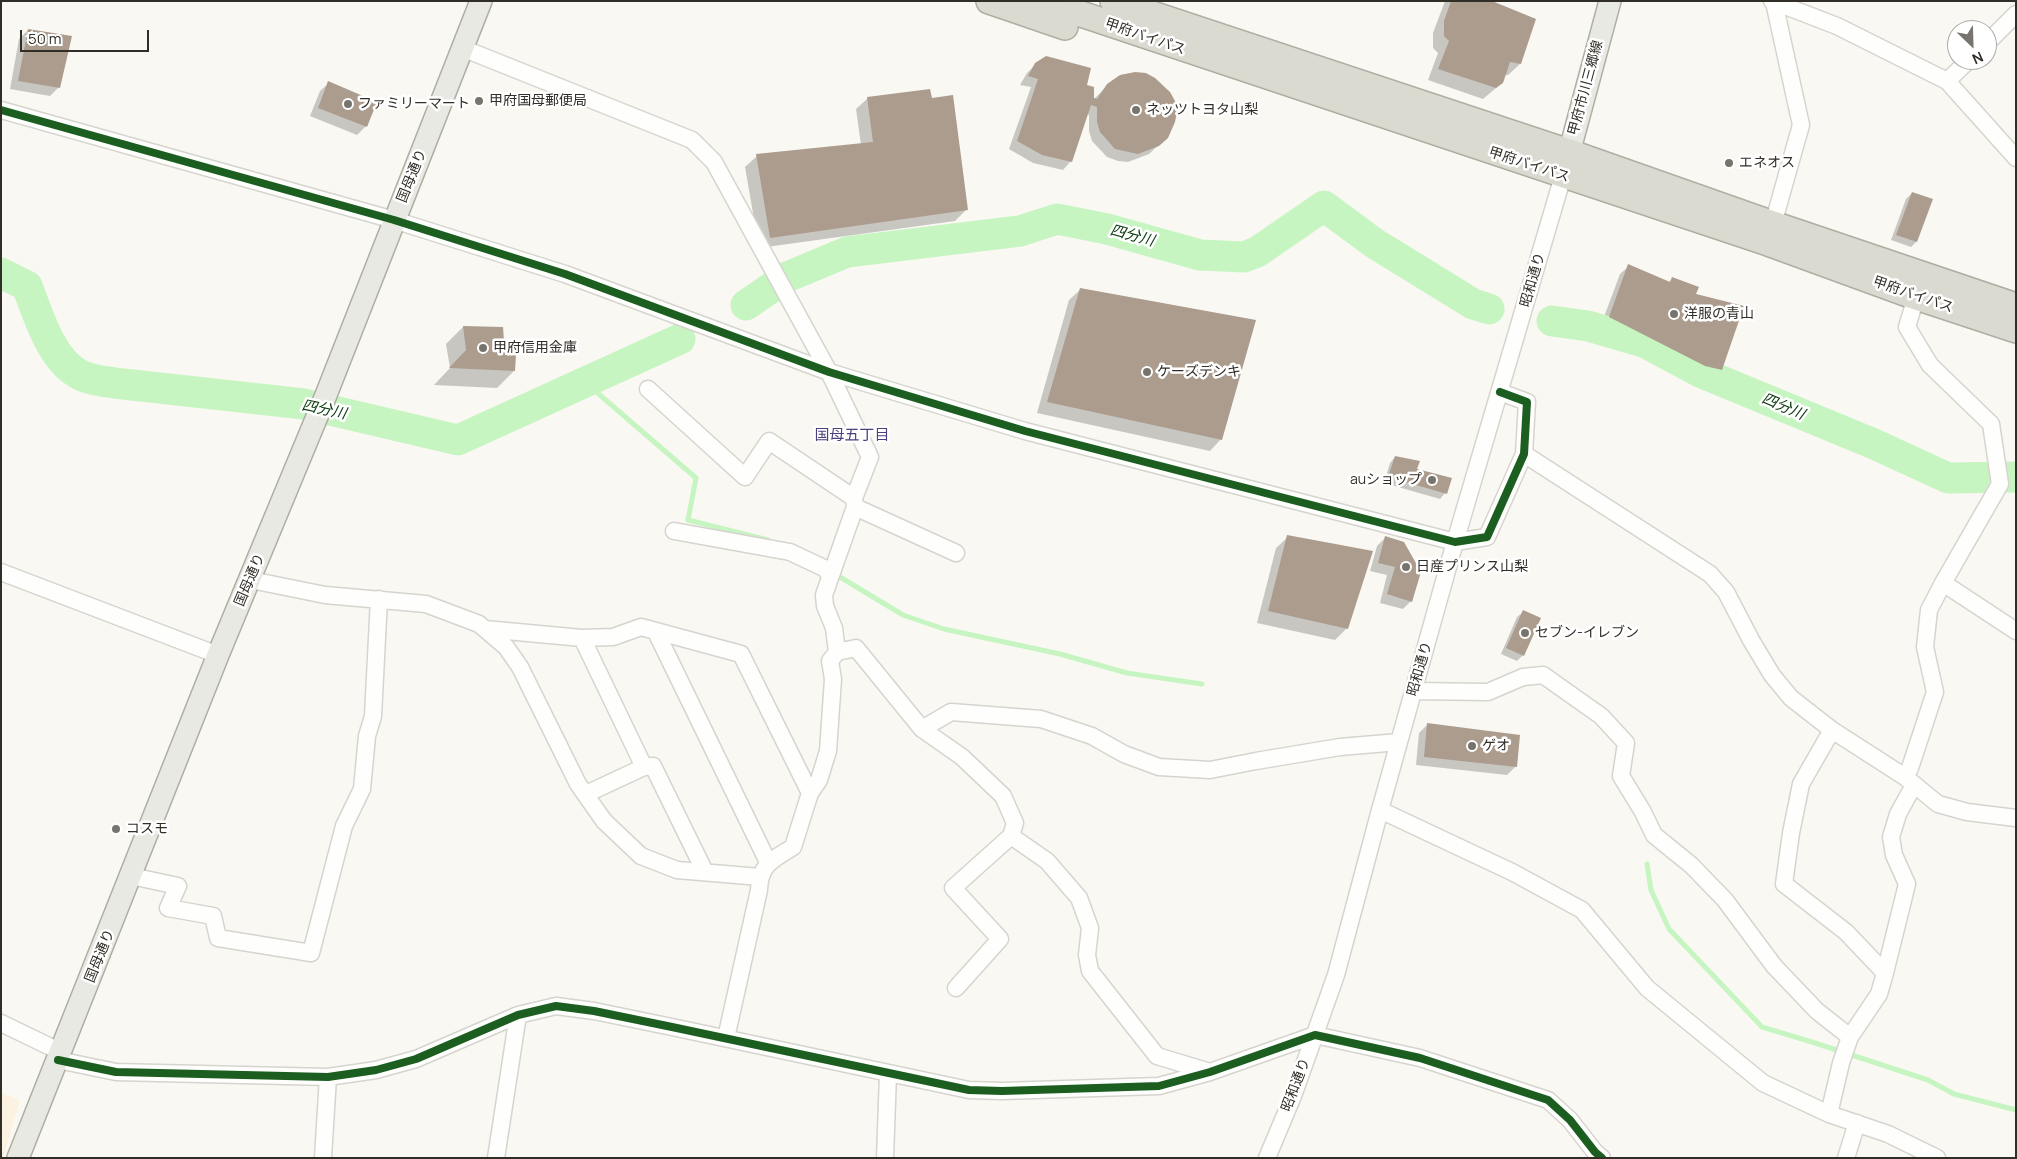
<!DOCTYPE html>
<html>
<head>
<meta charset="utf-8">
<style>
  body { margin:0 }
  #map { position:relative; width:2017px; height:1159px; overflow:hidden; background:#faf8f2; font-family:Manrope,sans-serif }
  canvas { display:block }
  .frame { position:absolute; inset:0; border:2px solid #312d27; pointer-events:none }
  .north { position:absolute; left:1947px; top:20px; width:50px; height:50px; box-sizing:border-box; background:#fff; border:1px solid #adaba9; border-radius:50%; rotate:156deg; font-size:14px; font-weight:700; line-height:20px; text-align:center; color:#312d27 }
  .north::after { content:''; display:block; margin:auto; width:18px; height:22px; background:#77746e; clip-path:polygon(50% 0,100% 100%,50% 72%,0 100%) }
  .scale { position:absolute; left:20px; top:30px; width:129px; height:22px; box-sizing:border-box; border:2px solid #312d27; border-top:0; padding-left:6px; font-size:15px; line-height:18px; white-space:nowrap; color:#312d27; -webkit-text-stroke:4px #fff; paint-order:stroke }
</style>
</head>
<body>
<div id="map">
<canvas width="2017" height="1159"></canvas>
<div class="frame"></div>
<div class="north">N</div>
<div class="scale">50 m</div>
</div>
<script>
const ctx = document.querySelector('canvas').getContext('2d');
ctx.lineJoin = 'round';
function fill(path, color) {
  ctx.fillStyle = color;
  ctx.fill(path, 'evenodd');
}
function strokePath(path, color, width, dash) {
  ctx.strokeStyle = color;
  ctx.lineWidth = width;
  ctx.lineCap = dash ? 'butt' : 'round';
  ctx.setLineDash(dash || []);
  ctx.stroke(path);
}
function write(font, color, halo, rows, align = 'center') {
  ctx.font = font + ' Manrope,"Noto Sans JP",sans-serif';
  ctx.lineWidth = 5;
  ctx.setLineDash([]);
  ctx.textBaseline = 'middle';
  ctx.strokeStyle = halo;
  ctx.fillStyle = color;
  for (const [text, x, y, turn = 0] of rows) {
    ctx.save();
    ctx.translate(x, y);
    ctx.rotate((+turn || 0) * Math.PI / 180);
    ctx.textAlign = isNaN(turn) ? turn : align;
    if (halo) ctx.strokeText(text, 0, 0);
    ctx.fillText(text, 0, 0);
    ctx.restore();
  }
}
const built = new Path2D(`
  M 1,1093 L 20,1100 L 3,1158 L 1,1158 Z`);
const shadow = new Path2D(`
  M 1445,1 L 1488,1 L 1534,19 L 1520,64 L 1508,75 L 1504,75 L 1502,83 L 1483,99 L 1428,80 L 1438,53 L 1433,48 L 1433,33 Z
  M 28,30 L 70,37 L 58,88 L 50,96 L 10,89 L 19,39 Z
  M 1036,64 L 1086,86 L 1093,100 L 1113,80 L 1167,137 L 1149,154 L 1128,162 L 1118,161 L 1107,157 L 1092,141 L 1089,131 L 1089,115 L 1087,114 L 1071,161 L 1063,170 L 1033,163 L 1009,149 L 1031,87 L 1020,85 L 1027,73 Z
  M 329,83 L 366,126 L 357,135 L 310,116 L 320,91 Z
  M 868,98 L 931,100 L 967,209 L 955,221 L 759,248 L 745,167 L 757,156 L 861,145 L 856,109 Z
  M 1912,193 L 1931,200 L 1916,242 L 1911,247 L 1891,240 L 1906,199 Z
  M 1629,266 L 1668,283 L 1672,279 L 1720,370 L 1712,378 L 1696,374 L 1601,325 L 1620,274 Z
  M 1081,289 L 1221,439 L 1210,451 L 1037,413 L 1069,300 Z
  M 463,327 L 504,356 L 514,371 L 497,388 L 434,385 L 450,368 L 446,344 Z
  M 1395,457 L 1416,470 L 1445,493 L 1440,499 L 1384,483 L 1390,463 Z
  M 1288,537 L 1347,628 L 1335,640 L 1257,623 L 1276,548 Z
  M 1385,538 L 1411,601 L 1403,609 L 1380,603 L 1387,575 L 1370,571 L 1377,546 Z
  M 1523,612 L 1523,655 L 1517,661 L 1501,654 L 1517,617 Z
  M 1428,724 L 1516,766 L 1507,775 L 1416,765 L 1419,733 Z`);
const stream = new Path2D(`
  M 586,383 L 696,478 L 688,520 L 768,540
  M 835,574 L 903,615 L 944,629 L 1060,654 L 1127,673 L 1202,684
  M 1647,864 L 1651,890 L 1669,929 L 1762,1027 L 1812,1042 L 1928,1080 L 1954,1094 L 2016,1110`);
const river = new Path2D(`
  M 1,273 L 27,286 C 38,314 50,357 77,373 C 89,381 108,382 123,384 L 304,404 L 458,440 L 680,339
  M 746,305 L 787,277 L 847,252 L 1020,231 L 1057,219 L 1107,229 L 1200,255 L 1244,257 L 1257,252 L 1324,206 L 1374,243 L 1473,304 L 1489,309
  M 1552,321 L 1588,326 L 1646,343 L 1702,373 L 1874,444 L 1948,478 L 2016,477`);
const building = new Path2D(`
  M 1451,1 L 1492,1 L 1536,19 L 1521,64 L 1510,62 L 1503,83 L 1496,88 L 1438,69 L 1449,41 L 1444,36 L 1444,21 Z
  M 28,29 L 72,36 L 60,88 L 18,81 Z
  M 1046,56 L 1091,68 L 1087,85 L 1094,87 L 1094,98 L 1097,99 L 1107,84 L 1120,75 L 1135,72 L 1146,73 L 1155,78 L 1170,92 L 1175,101 L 1177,112 L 1175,122 L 1168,138 L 1159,146 L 1138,154 L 1115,149 L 1100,132 L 1097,122 L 1097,107 L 1091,105 L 1072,162 L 1042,155 L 1017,141 L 1038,79 L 1028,76 L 1035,63 Z
  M 328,81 L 377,102 L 367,127 L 318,108 Z
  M 930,89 L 932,98 L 953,95 L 968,210 L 770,238 L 756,154 L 873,142 L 867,97 Z
  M 1912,192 L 1933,199 L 1917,242 L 1896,235 Z
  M 1628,264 L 1670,282 L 1672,277 L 1699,287 L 1696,294 L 1744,306 L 1722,370 L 1705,366 L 1609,317 Z
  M 1080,288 L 1256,320 L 1222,440 L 1047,402 Z
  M 463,326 L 503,327 L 505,355 L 516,355 L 515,371 L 449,368 L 466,350 Z
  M 1395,456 L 1420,461 L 1417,469 L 1452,478 L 1447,494 L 1388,477 Z
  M 1287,535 L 1373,551 L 1348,629 L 1268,611 Z
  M 1385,536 L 1404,542 L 1421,572 L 1412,602 L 1387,594 L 1395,567 L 1378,563 Z
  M 1523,610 L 1541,618 L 1524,656 L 1506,648 Z
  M 1427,723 L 1520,735 L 1517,767 L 1424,757 Z`);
const minor = new Path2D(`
  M 1772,1 L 1837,26 L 1947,81 L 2016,158
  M 1987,43 L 2016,14
  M 462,48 L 692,140 L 714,162 L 829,372 L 870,457 L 854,498 L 855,507 L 824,595 L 825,606 L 834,628 L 837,652 L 830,661 L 833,679 L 828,751 L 819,780 L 810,793 L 793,847 C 772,860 760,864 759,890 L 726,1038
  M 1947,81 L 1969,60
  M 1,110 L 394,220 L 565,274 L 829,372 L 1025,431 L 1455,542 L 1487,537 L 1524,454 L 1527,402 L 1500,392
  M 1773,224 L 1801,125 L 1774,2
  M 1916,297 L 1907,327 L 1930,365 L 1991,424 L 2000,484 L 1943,583
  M 648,389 L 745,477 L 769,441 L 854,498
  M 1524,454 L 1710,574 L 1726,592 L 1751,640 L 1772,675 L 1791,698 L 1832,730 L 1905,777 L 1938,804 L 1967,812 L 2016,818
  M 855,507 L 956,553
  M 674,531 L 790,552 L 826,569 L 830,577
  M 1,572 L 218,655
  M 251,580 L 325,595 L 426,604 L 479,624 L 506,647 L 520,667 L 578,784 L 604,821 L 641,856 L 677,870 L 760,877
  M 485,629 L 582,638 L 613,637 L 641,627 L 741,654 L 810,793
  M 656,632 L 768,862
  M 582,638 L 644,767 L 653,766 L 705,872
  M 837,652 L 856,648 L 922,729 L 962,757 L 1003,796 L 1015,823 L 1011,836 L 953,888 L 1000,939 L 956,988
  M 1414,691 L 1488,692 L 1523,677 L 1543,675 L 1601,716 L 1626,743 L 1621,776 L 1643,812 L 1654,835 L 1691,865 L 1725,900 L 1774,966 L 1817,1011 L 1850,1037
  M 922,729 L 951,712 L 1041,719 L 1092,736 L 1124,754 L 1159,767 L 1210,770 L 1256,761 L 1340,747 L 1399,742
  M 1905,777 L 1910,768 L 1935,692 L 1925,647 L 1929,610 L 1943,583 L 2016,631
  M 586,794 L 644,767
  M 1380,810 L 1512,872 L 1582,910 L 1647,988 L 1763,1083 L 1829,1114 L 1888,1134 L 1937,1158
  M 1011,836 L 1047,861 L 1079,898 L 1090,928 L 1087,955 L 1090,971 L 1157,1056 L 1210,1072
  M 131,876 L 178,886 L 168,908 L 213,916 L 218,938 L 311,953 L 344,826 L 362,789 L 367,736 L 373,716 L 379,599
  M 1885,973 L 1907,884 L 1894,855 L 1891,837 L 1898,814 L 1914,785
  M 1,1023 L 61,1052
  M 58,1060 L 116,1072 L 328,1077 L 376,1070 L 416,1059 L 518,1015 L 556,1006 L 594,1011 L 672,1027 L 969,1090 L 1002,1091 L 1159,1086 L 1210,1072 L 1315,1035 L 1420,1058 L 1548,1100 L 1570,1120 L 1595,1152 L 1602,1158
  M 1829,1114 L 1841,1063 L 1850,1037 L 1879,994 L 1885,973 L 1846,932 L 1784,884 L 1791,833 L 1801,784 L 1832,730
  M 323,1158 L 328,1077
  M 496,1158 L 518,1015
  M 885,1158 L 888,1074
  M 1267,1158 L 1293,1096 L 1336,975 L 1380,810 L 1455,542 L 1563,176
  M 1846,1158 L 1857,1123`);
const major = new Path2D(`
  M 1565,168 L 1610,1
  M 18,1158 L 218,655 L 326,395 L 481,1`);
const highway = new Path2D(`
  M 989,1 L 1065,27
  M 1042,1 L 1768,243 L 1916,297 L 2016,330
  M 1113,1 L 1569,152 L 1773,224 L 2016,306`);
const pathBridge = new Path2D(`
  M 1064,32 L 1075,1`);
const cycleway = new Path2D(`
  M 1,110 L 394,220 L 565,274 L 829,372 L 1025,431 L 1455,542 L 1487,537 L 1524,454 L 1527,402 L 1500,392
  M 58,1060 L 116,1072 L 328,1077 L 376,1070 L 416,1059 L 518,1015 L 556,1006 L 594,1011 L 672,1027 L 969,1090 L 1002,1091 L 1159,1086 L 1210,1072 L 1315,1035 L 1420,1058 L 1548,1100 L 1570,1120 L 1595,1152 L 1602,1158`);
const markers = [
  [479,101,5,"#77746e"],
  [348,104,5,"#77746e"],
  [1136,110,5,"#77746e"],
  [1729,163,5,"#77746e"],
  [1674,314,5,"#77746e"],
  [483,348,5,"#77746e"],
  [1147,372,5,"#77746e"],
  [1432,480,5,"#77746e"],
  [1406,567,5,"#77746e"],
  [1525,633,5,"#77746e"],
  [1472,746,5,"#77746e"],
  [116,829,5,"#77746e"]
];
const streetNames = [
  ["甲府バイパス",1145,37,19],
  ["甲府市川三郷線",1586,88,-75],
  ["甲府バイパス",1529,165,18],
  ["国母通り",412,176,-68],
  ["昭和通り",1533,280,-74],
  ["甲府バイパス",1913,295,19],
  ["国母通り",250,580,-67],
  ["昭和通り",1420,669,-74],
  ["国母通り",100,956,-68],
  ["昭和通り",1296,1085,-69]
];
const poiNames = [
  ["甲府国母郵便局",489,101],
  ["ファミリーマート",358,104],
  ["ネッツトヨタ山梨",1146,110],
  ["エネオス",1739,163],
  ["洋服の青山",1684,314],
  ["甲府信用金庫",493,348],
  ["ケーズデンキ",1157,372],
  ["auショップ",1422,480,"right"],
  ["日産プリンス山梨",1416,567],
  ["セブン-イレブン",1535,633],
  ["ゲオ",1482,746],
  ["コスモ",126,829]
];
const waterNames = [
  ["四分川",1132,236,15],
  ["四分川",1783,407,23],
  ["四分川",324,410,12]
];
const neighbourhoodNames = [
  ["国母五丁目",852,436]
];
fill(built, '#fbf2e2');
fill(shadow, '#0003');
strokePath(stream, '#c6f5c2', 5);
strokePath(river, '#c6f5c2', 31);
fill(building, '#ab9c8e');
strokePath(minor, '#d6d4ce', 19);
strokePath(major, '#aeaea2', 24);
strokePath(highway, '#aeaea2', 28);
strokePath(minor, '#fefefd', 16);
strokePath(major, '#e8e9e3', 21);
strokePath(highway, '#dbdad1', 25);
strokePath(pathBridge, '#dbdad8', 3, [2.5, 4]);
strokePath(cycleway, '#1b5e20', 8);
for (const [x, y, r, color] of markers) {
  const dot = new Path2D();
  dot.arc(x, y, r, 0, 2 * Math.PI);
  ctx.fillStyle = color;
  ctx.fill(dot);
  strokePath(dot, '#fff', 2);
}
write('14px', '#312d27', '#fff', streetNames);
write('14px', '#312d27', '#fff', poiNames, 'left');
write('italic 15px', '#08380b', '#fff', waterNames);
write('15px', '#4c417e', '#fff', neighbourhoodNames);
</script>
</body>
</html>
